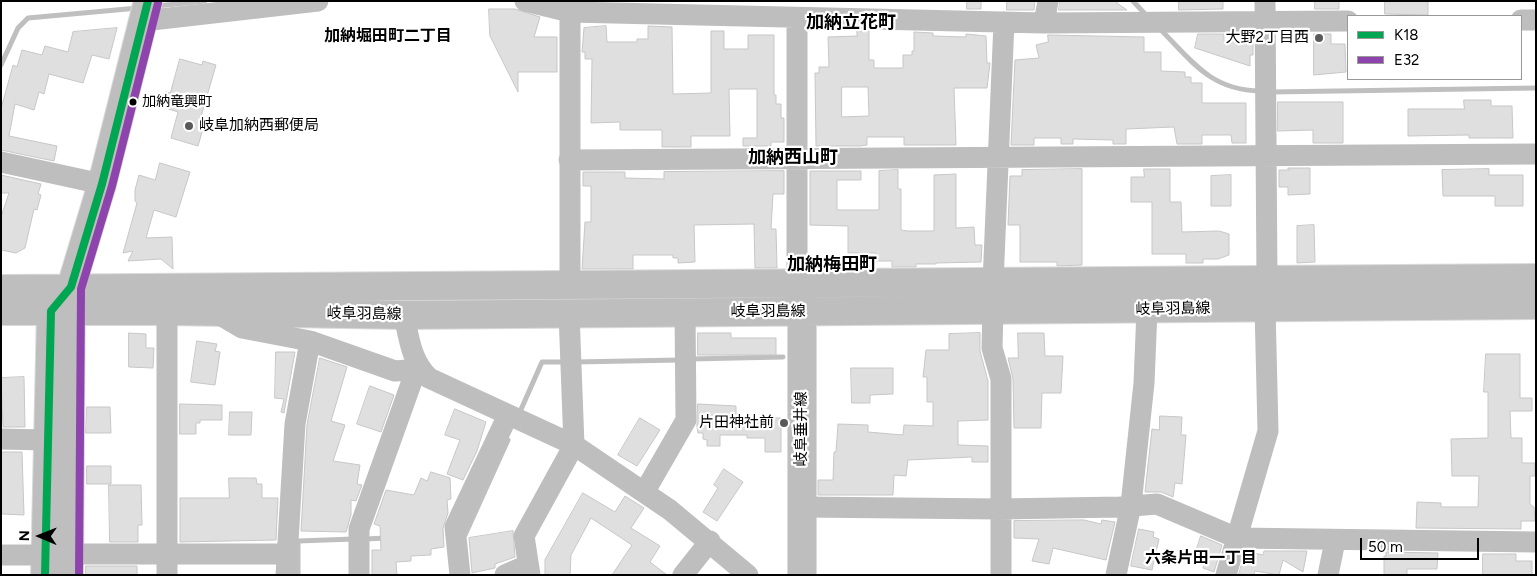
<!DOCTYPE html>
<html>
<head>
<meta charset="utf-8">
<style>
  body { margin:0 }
  #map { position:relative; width:1537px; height:576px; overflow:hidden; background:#fff; font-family:Figtree,sans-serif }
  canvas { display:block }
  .frame { position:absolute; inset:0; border:2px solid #000; pointer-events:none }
  .legend { position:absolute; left:1347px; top:15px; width:175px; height:65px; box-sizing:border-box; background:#fff; border:1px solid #999; margin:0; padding:6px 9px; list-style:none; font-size:15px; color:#000 }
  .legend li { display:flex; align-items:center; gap:10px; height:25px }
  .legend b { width:25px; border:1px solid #999 }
  .north { position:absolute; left:15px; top:511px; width:50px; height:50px; -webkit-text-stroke:4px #fff; paint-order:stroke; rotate:271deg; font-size:14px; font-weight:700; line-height:20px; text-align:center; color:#000 }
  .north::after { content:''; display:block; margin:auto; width:18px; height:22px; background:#000; clip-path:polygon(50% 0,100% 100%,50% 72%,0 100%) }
  .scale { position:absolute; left:1360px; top:538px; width:119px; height:22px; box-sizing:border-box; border:2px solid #000; border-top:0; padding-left:6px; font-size:15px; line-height:18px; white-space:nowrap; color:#000; -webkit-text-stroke:4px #fff; paint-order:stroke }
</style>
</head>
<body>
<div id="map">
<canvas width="1537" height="576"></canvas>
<div class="frame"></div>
<ul class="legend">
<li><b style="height:6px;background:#00a651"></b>K18</li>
<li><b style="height:6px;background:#8e44ad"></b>E32</li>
</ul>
<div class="north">N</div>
<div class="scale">50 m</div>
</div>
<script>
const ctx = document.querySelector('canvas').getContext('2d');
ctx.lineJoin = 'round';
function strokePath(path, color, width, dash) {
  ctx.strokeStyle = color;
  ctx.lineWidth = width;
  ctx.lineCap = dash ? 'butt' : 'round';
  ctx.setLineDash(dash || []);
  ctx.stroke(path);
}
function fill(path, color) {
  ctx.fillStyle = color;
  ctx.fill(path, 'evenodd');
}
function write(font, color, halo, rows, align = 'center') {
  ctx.font = font + ' Figtree,"Noto Sans JP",sans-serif';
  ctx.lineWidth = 4.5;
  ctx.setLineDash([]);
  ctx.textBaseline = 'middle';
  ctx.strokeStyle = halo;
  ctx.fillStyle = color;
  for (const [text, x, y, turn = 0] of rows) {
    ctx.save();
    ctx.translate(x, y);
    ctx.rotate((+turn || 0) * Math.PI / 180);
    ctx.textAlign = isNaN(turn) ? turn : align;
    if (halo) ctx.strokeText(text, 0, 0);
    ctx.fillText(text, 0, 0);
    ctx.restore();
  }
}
const stream = new Path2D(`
  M 1133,1 L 1146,15
  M 156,6 L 205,1
  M 1159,28 C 1192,61 1210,90 1260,91
  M 1,65 L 18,28 L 28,18 L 138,8
  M 1271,92 L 1536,88
  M 690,359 L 783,357
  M 575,362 L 679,360
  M 519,414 L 542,362 L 567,362
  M 462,535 L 465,535 L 508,440
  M 365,539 L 386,538
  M 298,575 L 298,541 L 354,539`);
const building = new Path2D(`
  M 967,1 L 981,1 L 981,9 L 967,9 Z
  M 1007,1 L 1035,1 L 1034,10 L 1007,10 Z
  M 1060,1 L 1117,1 L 1117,3 L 1127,10 L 1059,10 Z
  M 1179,1 L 1223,1 L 1223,9 L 1179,10 Z
  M 1315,1 L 1339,1 L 1339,9 L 1315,9 Z
  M 1385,1 L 1428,1 L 1428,15 L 1385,14 Z
  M 489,9 L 515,9 L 540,17 L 534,37 L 557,37 L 557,72 L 518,72 L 518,92 L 490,36 Z
  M 606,26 L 607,42 L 637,42 L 637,39 L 648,39 L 648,26 L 672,27 L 673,94 L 711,93 L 711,31 L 724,31 L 724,49 L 748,49 L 748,35 L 774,35 L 774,95 L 776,95 L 776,104 L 781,104 L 781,118 L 784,118 L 784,142 L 771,142 L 771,146 L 743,146 L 743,138 L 757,138 L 757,89 L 729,89 L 730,136 L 691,136 L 691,147 L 662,147 L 662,130 L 620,130 L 620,122 L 591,123 L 592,59 L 585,59 L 585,52 L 582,52 L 584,28 Z
  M 117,28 L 109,59 L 92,55 L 83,83 L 49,74 L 44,94 L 39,92 L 34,110 L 15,104 L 9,136 L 57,146 L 54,161 L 1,150 L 1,109 L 13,65 L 17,67 L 22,50 L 42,55 L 45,46 L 68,52 L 73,32 Z
  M 857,31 L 869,31 L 869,60 L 874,60 L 874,68 L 903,68 L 903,55 L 912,55 L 912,51 L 914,51 L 914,32 L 933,33 L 933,36 L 966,37 L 966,34 L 986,36 L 987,63 L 990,63 L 987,88 L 954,88 L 956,145 L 904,145 L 904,137 L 867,137 L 867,145 L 860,146 L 816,146 L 815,73 L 819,73 L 819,67 L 829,67 L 828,37 L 857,36 ZM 842,87 L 868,87 L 869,116 L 842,117 Z
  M 1198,34 L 1224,34 L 1224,41 L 1253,41 L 1253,55 L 1250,55 L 1250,66 L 1195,48 Z
  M 1314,34 L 1331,34 L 1331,44 L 1345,44 L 1346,72 L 1314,75 Z
  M 1048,35 L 1144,37 L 1144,52 L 1161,52 L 1161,71 L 1185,72 L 1185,77 L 1191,77 L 1191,83 L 1202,83 L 1202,103 L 1246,103 L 1246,143 L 1232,143 L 1231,135 L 1202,135 L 1202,144 L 1177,144 L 1174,127 L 1126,129 L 1126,144 L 1113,144 L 1113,140 L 1073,139 L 1073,144 L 1061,144 L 1061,138 L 1034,138 L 1034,145 L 1011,145 L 1015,60 L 1039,58 L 1036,45 L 1048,42 Z
  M 180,59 L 202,65 L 203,61 L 216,65 L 200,120 L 205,122 L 198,146 L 171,138 L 178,112 L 162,107 L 166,92 L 170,93 Z
  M 1464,100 L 1491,100 L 1491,106 L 1512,106 L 1513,138 L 1469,138 L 1469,135 L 1408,136 L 1408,109 L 1464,109 Z
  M 1278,102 L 1343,102 L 1343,143 L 1313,143 L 1313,130 L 1278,131 Z
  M 160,163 L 190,172 L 176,217 L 154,210 L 146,238 L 172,237 L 173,269 L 161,259 L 128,261 L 133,251 L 123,253 L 137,203 L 135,201 L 135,190 L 139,175 L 155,180 Z
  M 1288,168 L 1310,168 L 1310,194 L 1288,195 L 1288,187 L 1279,187 L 1279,170 L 1289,170 Z
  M 1082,169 L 1082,265 L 1057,266 L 1057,262 L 1020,262 L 1020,225 L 1008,225 L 1010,176 L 1022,176 L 1022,170 Z
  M 1144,169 L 1170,169 L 1170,202 L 1181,202 L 1182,232 L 1219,231 L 1229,234 L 1229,255 L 1218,259 L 1203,259 L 1203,263 L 1186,263 L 1186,254 L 1152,254 L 1152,202 L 1131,202 L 1131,177 L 1144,177 Z
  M 1489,169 L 1489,175 L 1523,175 L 1523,206 L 1495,206 L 1495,196 L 1443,196 L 1442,170 Z
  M 898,170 L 898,189 L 901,189 L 901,230 L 908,231 L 934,231 L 934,175 L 956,174 L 956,228 L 974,227 L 975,245 L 982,245 L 981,262 L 936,263 L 936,264 L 916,264 L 916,267 L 892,267 L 892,261 L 876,261 L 876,253 L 848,253 L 848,226 L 810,225 L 810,171 L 861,171 L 861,180 L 837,180 L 837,210 L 879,210 L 879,171 Z
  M 784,171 L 784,194 L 773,194 L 771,229 L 776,229 L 777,268 L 755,268 L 754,224 L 694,225 L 695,262 L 678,263 L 678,258 L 673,258 L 673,255 L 633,255 L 633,269 L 582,269 L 585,222 L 591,222 L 591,186 L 583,186 L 583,172 L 625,172 L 625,178 L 664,179 L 664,172 Z
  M 1,175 L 41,184 L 38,194 L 41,195 L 37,210 L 34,209 L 25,248 L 16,253 L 1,250 L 1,217 L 9,193 L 1,193 Z
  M 1231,175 L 1231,206 L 1211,206 L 1211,176 Z
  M 1314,225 L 1315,262 L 1297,263 L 1297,226 Z
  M 129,333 L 146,334 L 146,348 L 154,348 L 153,368 L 129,367 Z
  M 698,333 L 731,333 L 731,338 L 776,338 L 776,355 L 698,355 Z
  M 980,333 L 980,351 L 988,381 L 988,420 L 958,421 L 958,445 L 988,446 L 988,462 L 972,462 L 972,457 L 908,460 L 906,476 L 894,475 L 893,495 L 818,495 L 818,480 L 833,480 L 834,452 L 836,452 L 838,424 L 868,425 L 868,432 L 903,435 L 904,425 L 933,426 L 933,402 L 927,402 L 927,377 L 923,377 L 926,350 L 949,350 L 949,334 Z
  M 1018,333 L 1044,333 L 1045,356 L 1063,356 L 1061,393 L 1042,393 L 1041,428 L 1014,428 L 1013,379 L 1008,358 L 1018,358 Z
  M 197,341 L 217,344 L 215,351 L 220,352 L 215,385 L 191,382 Z
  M 276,352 L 295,352 L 284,413 L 281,412 L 284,399 L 275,398 Z
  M 1486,354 L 1520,354 L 1520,398 L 1532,398 L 1532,411 L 1510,411 L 1511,438 L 1522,438 L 1522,463 L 1535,463 L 1535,476 L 1530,476 L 1530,504 L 1534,507 L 1535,521 L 1521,521 L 1521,529 L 1416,528 L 1417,502 L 1441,503 L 1441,507 L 1478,507 L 1479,476 L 1452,476 L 1451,439 L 1488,438 L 1488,392 L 1484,392 Z
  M 320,358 L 347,367 L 331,421 L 345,425 L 333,461 L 360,465 L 357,484 L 362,485 L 356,501 L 351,500 L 351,515 L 346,532 L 301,531 L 307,425 Z
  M 851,368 L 893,368 L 893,394 L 870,395 L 870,403 L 852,403 Z
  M 24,377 L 25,427 L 3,427 L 1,378 Z
  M 370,386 L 394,395 L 381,432 L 357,424 Z
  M 180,404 L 222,405 L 222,420 L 200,420 L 200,423 L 196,423 L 196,434 L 180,434 Z
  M 698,404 L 736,406 L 736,418 L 781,418 L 781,452 L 765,452 L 765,438 L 747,438 L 747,435 L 720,435 L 720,446 L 707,446 L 707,440 L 703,439 L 703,433 L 698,433 L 697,427 Z
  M 87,407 L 110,407 L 111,433 L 86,433 Z
  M 455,409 L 486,422 L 477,451 L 463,480 L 447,474 L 460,440 L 445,435 Z
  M 230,412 L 252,412 L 251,435 L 229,435 Z
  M 1160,416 L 1182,417 L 1181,435 L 1186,435 L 1182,484 L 1175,483 L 1173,497 L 1161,492 L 1145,492 L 1152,429 L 1159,430 Z
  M 640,418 L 660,430 L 637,466 L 618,455 Z
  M 1,452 L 22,452 L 24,515 L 2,514 Z
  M 87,466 L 111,466 L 111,484 L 87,484 Z
  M 724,469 L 743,482 L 717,521 L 703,512 L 718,488 L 714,485 Z
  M 431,472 L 450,478 L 451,499 L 447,500 L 448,513 L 443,528 L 444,547 L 431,549 L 431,555 L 411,556 L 411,561 L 396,562 L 397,575 L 372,575 L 372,550 L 381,550 L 380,526 L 374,524 L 386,490 L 414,495 L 421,478 L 427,481 Z
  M 229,478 L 256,478 L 257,484 L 262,484 L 262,498 L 278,498 L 276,540 L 180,542 L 180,498 L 229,498 Z
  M 109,485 L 141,485 L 142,525 L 138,525 L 138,542 L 110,542 Z
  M 583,493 L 615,512 L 625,496 L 644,508 L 631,528 L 660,546 L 650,562 L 667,575 L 612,575 L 632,545 L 591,518 L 571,555 L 570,575 L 545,575 L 545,560 Z
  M 1084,520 L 1101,524 L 1102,520 L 1115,522 L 1106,560 L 1053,548 L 1049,564 L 1032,561 L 1039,539 L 1014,538 L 1014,521 Z
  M 1139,529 L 1154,532 L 1153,537 L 1159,539 L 1152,570 L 1131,566 Z
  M 513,531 L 515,557 L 495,564 L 495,568 L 472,573 L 469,538 Z
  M 1201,536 L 1222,545 L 1214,572 L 1203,568 L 1204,564 L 1193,561 Z
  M 1246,551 L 1263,555 L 1264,551 L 1307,551 L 1303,572 L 1283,560 L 1279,575 L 1255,571 L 1254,575 L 1239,574 Z
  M 1386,552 L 1438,553 L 1437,569 L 1407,569 L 1407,575 L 1384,575 L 1384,556 L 1386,556 Z
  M 1483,554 L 1516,554 L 1516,561 L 1532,561 L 1532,575 L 1483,575 Z
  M 86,566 L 137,566 L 137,575 L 86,575 Z`);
const minor = new Path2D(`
  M 525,1 L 570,12 L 1044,23 L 1348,21
  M 1265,1 L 1267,280
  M 797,18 L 797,283
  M 1521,20 L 1536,20
  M 143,21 L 318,1
  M 1044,23 L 1048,1
  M 569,160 L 1536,154
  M 1,162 L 102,184
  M 993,283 L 1004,22
  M 570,286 L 570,12 L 573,1
  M 993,309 L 992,348 L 1001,379 L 1001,575
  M 215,312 L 242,328 L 310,341 L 395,371 L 419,369
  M 404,315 C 409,338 411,361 429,378 L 574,445 L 670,510 L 748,575
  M 1,439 L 46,440
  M 645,491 L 686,420 L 685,312
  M 802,507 L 1000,509 L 1120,507 L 1157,504 L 1237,538 L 1536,542
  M 69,554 L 286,554
  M 1,555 L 45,555
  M 167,575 L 167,311
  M 286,575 L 295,424 L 310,341
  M 359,575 L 359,529 L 412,381 L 419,369
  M 460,575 L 455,527 L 508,415
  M 505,575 L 528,565
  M 530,575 L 524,536 L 574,445 L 569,313
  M 683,575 L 710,541
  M 1116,575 L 1131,505 L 1144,383 L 1147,310
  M 1226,575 L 1268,431 L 1265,307
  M 1328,575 L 1335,541`);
const major = new Path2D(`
  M 1,289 L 1536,278
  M 799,294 L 802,312 L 802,575
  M 1,311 L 167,311 L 404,315 L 1536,305
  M 45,575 L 51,311 L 62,298
  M 69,575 L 71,287 L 102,184 L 148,1`);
const bus1 = new Path2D(`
  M 45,575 L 51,311 L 71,287 L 102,184 L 148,1`);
const bus2 = new Path2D(`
  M 79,575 L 81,289 L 112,186 L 158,3`);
const markers = [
  [1319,38,5,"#595959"],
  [133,102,4.5,"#000"],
  [189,126,5,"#595959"],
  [784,423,5,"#595959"]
];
const busNames = [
  ["加納竜興町",142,102]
];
const poiNames = [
  ["大野2丁目西",1309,38],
  ["岐阜加納西郵便局",199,126,"left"],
  ["片田神社前",774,423]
];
const streetNames = [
  ["岐阜羽島線",1173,309,-1],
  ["岐阜羽島線",768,312],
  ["岐阜羽島線",364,314,1],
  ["岐阜垂井線",802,429,-90]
];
const neighbourhoodNames = [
  ["加納堀田町二丁目",388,36],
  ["六条片田一丁目",1201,558]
];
const quarterNames = [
  ["加納立花町",851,23],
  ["加納西山町",793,158],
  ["加納梅田町",832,265]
];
strokePath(stream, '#bfbfbf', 5);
fill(building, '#dfdfdf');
strokePath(building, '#c7c7c7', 1);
strokePath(major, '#dbdbdb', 30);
strokePath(minor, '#bebebe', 21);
strokePath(major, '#bebebe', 28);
strokePath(bus1, '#00a651', 8);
strokePath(bus2, '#8e44ad', 8);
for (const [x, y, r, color] of markers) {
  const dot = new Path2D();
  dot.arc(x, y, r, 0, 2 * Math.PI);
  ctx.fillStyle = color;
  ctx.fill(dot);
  strokePath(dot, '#fff', 2);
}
write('14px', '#000', '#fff', busNames, 'left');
write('15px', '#000', '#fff', poiNames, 'right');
write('15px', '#000', '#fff', streetNames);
write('bold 16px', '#000', '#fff', neighbourhoodNames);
write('bold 18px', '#000', '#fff', quarterNames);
</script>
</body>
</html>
